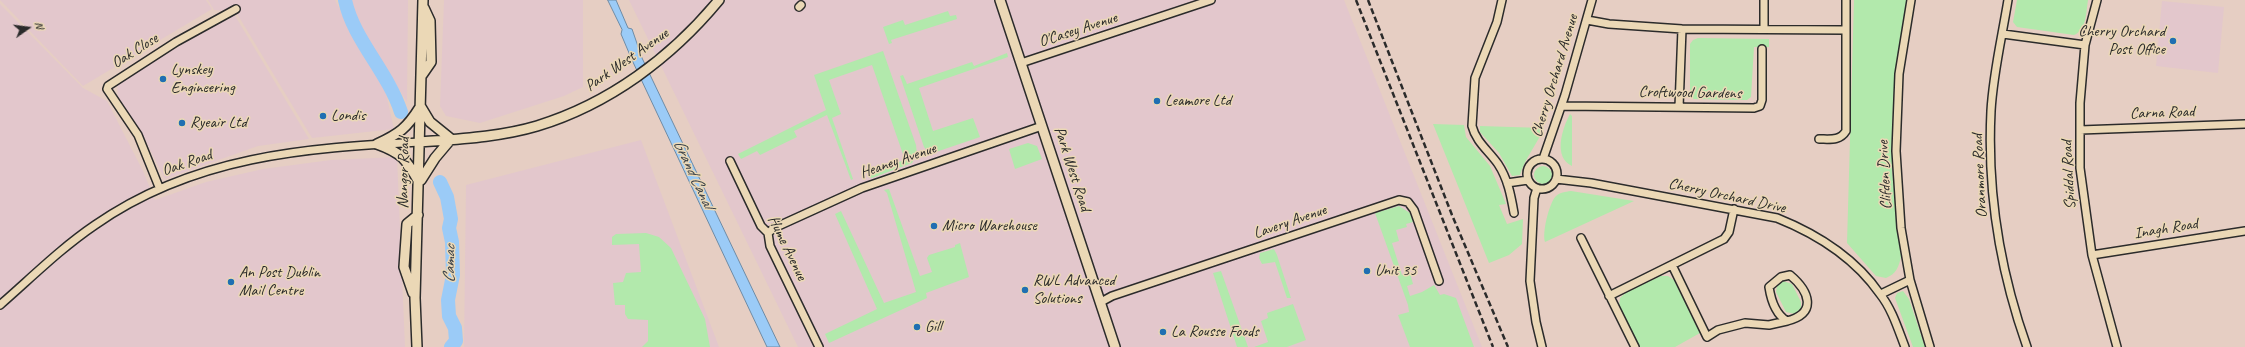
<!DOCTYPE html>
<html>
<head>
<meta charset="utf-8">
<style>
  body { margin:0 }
  #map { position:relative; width:2245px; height:347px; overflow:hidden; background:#e6cec3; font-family:Caveat,sans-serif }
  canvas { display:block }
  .north { position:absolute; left:8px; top:8px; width:40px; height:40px; -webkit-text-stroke:3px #ebd8b6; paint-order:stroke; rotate:76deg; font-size:11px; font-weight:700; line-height:16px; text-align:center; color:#2b2b2b }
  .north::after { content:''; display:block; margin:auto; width:14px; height:18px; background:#2b2b2b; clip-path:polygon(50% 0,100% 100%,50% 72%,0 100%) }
</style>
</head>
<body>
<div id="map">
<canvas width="2245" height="347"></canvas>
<div class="north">N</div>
</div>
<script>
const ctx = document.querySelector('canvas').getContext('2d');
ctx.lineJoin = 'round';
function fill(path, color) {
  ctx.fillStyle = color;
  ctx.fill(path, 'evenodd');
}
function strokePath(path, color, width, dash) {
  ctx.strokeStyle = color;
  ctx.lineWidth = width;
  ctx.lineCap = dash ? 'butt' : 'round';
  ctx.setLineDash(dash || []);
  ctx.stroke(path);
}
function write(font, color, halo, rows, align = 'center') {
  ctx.font = font + ' Caveat,sans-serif';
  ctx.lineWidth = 3;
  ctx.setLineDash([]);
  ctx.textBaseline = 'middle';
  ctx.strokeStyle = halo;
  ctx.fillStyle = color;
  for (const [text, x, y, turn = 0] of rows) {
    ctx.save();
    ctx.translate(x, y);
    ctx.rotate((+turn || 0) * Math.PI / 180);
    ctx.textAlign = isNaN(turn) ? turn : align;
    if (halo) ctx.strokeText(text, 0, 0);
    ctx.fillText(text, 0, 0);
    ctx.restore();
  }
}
const built = new Path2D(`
  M 0,0 L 206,0 L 212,9 L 83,86 Z
  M 208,0 L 335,0 L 360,49 L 385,89 L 394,129 L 312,138 L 236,12 L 214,10 Z
  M 351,0 L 408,0 L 407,102 L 355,19 Z
  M 444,0 L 583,0 L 583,87 L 564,96 L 480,123 L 446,116 L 440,106 Z
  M 629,0 L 1344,0 L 1482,347 L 798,347 Z
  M 2162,1 L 2224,7 L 2218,73 L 2156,66 Z
  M 0,4 L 83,88 L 107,101 L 143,171 L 155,200 L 206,182 L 263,169 L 331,160 L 397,157 L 405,347 L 0,347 Z
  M 234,14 L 309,139 L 258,146 L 165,179 L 143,136 L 118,97 L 117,83 Z
  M 641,140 L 719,347 L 464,347 L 466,185 Z`);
const green = new Path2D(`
  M 1854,0 L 1908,0 L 1893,100 L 1892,170 L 1901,256 C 1899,267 1896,274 1886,278 L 1876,276 L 1847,243 Z
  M 2017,0 L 2088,0 C 2086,12 2087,30 2074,35 L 2017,27 L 2013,22 Z
  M 948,11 L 950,16 L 956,15 L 957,19 L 891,40 L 892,43 L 889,44 L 883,27 L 903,20 L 905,25 Z
  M 1698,38 L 1769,39 L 1769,47 L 1754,47 L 1751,97 L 1747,100 L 1694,99 L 1690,96 L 1690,44 L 1693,40 Z
  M 883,51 L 916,145 L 917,154 L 912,163 L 872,178 L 868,177 L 868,172 L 905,160 L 872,65 L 829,80 L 841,114 L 832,118 L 853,179 L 851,180 L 827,115 L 794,131 L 797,137 L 760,155 L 757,151 L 741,159 L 738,154 L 826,110 L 814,75 Z
  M 1007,53 L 1008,57 L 919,88 L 933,131 L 973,118 L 980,137 L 930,154 L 924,147 L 900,76 L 903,75 L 907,84 L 972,62 L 974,66 Z
  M 1570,114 L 1572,116 L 1572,166 C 1553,157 1562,129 1570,114 Z
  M 1433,124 L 1464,125 L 1466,137 L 1490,166 L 1506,204 L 1499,205 L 1507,224 L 1523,219 L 1522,244 L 1509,255 L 1489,263 Z
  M 1480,126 L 1544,128 C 1537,144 1525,158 1520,175 L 1512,176 L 1499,153 L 1480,132 Z
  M 1028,143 L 1037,146 L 1042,159 L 1015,169 L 1009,149 Z
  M1534 175a9 9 0 1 1 18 0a9 9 0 1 1-18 0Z
  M 889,189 L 920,276 L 932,272 L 927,258 L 929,255 L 955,247 L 955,245 L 960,243 L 969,277 L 926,293 L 927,298 L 829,343 L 825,334 L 877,309 L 835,214 L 841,211 L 884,303 L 916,292 L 887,193 L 884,190 Z
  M 1571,191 L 1634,201 L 1545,242 C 1542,233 1549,203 1556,196 C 1560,192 1565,192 1571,191 Z
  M 1399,206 L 1410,213 L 1413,222 L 1406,224 L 1407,227 L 1396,230 L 1399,241 L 1392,243 L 1402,275 L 1410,273 L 1413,284 L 1407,286 L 1410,296 L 1422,292 L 1434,285 L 1440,295 L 1444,294 L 1456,298 L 1474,347 L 1410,347 L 1398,315 L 1409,312 L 1408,305 L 1375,213 Z
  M 646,233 L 659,237 L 671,248 L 705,319 L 710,347 L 642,347 L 648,341 L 648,320 L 628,319 L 625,314 L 625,305 L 615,305 L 613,283 L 623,282 L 626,273 L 641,272 L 639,244 L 612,245 L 612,237 L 616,234 Z
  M 1274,249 L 1277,255 L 1291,298 L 1287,298 L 1275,262 L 1262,264 L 1259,258 L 1260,253 Z
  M 1221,271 L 1248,347 L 1237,347 L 1213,273 Z
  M 1660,276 L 1668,276 L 1674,280 L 1700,333 L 1675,347 L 1639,347 L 1619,306 L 1620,298 L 1626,292 Z
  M 1783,281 L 1792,284 L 1801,302 L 1801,308 L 1795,314 L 1786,312 L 1776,292 L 1777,286 Z
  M 1903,291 L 1909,299 L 1925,347 L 1913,347 L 1895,298 L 1897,293 Z
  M 1293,304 L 1306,340 L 1287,347 L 1254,347 L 1268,342 L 1261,321 L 1268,318 L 1267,313 Z`);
const water = new Path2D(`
  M 608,0 L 616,0 L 628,28 L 632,29 L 642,58 L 780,347 L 767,347 L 632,60 L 621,34 L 622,30 Z`);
const river = new Path2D(`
  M 345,0 C 353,39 388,72 401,112
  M 440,182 L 447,197 L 451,219 L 449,228 L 452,242 L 453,275 L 448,300 L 449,316 L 455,328 L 456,341 L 451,347`);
const street = new Path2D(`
  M 1502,0 L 1497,22 L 1475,78 L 1472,126 C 1476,142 1489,151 1498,164 C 1508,179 1511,196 1514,213
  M 1911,0 L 1899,74 L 1896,151 L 1901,228 L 1910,280 L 1930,347
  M 2008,0 C 2002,37 1993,74 1991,111 C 1987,192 2000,271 2027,347
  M 2097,0 L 2085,45 L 2080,103 L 2080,168 L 2092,255 L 2117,347
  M 799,7 L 801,5
  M 1587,20 L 1609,24 L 1682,29 L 1846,30
  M 1764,29 L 1764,0
  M 2003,34 L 2085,45
  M 1021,63 L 1211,0
  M 1562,106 L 1754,108 L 1760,106 L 1762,100 L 1762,49
  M 1679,107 L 1682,29
  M 2080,130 L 2245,124
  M 1819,139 C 1830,139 1840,141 1846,131 L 1846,0
  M 1543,159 L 1565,95 L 1592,0
  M1527 174a15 15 0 1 1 30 0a15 15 0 1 1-30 0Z
  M 730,161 L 761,226 L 768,233 L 770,246 L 819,347
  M 1556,179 L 1591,183 L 1777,218 C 1817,234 1855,258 1880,294 C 1892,309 1898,329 1905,347
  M 1507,183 L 1528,180
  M 159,187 L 138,135 L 107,89 L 108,86 L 176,42 L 236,9
  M 1537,188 L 1534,198 L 1530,281 L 1536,322 L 1542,347
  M 768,233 L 774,228 L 862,188 L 1042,126
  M 1581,238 L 1635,347
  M 2092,255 L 2245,231
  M 1672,265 L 1707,337 L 1718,330 L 1745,323 L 1769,325 L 1787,321
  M 1790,275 C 1809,291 1818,313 1787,321 C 1775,314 1771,300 1769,287 L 1781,277 Z
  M 1881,294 L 1910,280
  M 1609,296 L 1724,239 L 1729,232 L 1734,209
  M 1101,302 L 1112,296 L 1399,200 L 1408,202 L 1414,210 L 1439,281
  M 0,305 C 31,278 61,248 95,225 C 194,156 304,148 420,142`);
const secondary = new Path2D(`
  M 1000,0 L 1115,347
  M 422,75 L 431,62 L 430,21 L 424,8
  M 421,107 L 430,122 L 451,139
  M 420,142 C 459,139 500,137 537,126 C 609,104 671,58 719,0
  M 377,144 C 402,153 406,159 419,182
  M 377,144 C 399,134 407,128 420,107
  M 421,180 L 435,158 L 451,139
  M 413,293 L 404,267 L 407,224 L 418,215
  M 417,347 L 415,298 L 423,0`);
const rail = new Path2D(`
  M 1356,0 L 1493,347
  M 1368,0 L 1452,215 L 1508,347`);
const markers = [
  [2173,41,4,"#1f6fb2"],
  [163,79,4,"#1f6fb2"],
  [1157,101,4,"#1f6fb2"],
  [323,116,4,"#1f6fb2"],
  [182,123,4,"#1f6fb2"],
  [934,226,4,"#1f6fb2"],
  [1367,271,4,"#1f6fb2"],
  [231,282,4,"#1f6fb2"],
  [1025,290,4,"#1f6fb2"],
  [917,327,4,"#1f6fb2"],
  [1163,332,4,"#1f6fb2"]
];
const streetNames = [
  ["O'Casey Avenue",1078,30,-18],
  ["Oak Close",135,51,-32],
  ["Park West Avenue",627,60,-35],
  ["Cherry Orchard Avenue",1555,76,-73],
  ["Croftwood Gardens",1690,93,1],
  ["Carna Road",2162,113,-2],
  ["Heaney Avenue",898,161,-19],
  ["Oak Road",187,163,-19],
  ["Park West Road",1072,169,72],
  ["Nangor Road",404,173,-89],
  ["Clifden Drive",1885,175,-93],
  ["Spiddal Road",2069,175,-93],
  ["Oranmore Road",1980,176,-93],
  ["Cherry Orchard Drive",1727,196,12],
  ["Lavery Avenue",1290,222,-19],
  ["Inagh Road",2166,229,-9],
  ["Hume Avenue",787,248,64]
];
const poiNames = [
  ["Cherry Orchard",2165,32,"right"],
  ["Post Office",2165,50,"right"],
  ["Lynskey",171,70],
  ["Engineering",171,88],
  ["Leamore Ltd",1165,101],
  ["Londis",331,116],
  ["Ryeair Ltd",190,123],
  ["Micro Warehouse",942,226],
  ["Unit 35",1375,271],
  ["An Post Dublin",239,273],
  ["Mail Centre",239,291],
  ["RWL Advanced",1033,281],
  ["Solutions",1033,299],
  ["Gill",925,327],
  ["La Rousse Foods",1171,332]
];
const waterNames = [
  ["Grand Canal",693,174,65],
  ["Camac",450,264,-89]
];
fill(built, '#e3c7cc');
fill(green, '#b2e9ac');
fill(water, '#9bcbf7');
strokePath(water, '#6e8ba5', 1);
strokePath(river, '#9bcbf7', 14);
strokePath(street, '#2b2b2b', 10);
strokePath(secondary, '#2b2b2b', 12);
strokePath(street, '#ebd8b6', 7);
strokePath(secondary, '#ebd8b6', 9);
strokePath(rail, '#2b2b2b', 2.5, [6, 3]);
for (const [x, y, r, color] of markers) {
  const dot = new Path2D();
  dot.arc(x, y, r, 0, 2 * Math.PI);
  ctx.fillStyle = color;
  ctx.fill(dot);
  strokePath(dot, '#ebd8b6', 1.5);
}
write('16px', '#2b2b2b', '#ebd8b6', streetNames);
write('16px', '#2b2b2b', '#ebd8b6', poiNames, 'left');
write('italic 17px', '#3c434a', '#ebd8b6', waterNames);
</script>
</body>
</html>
